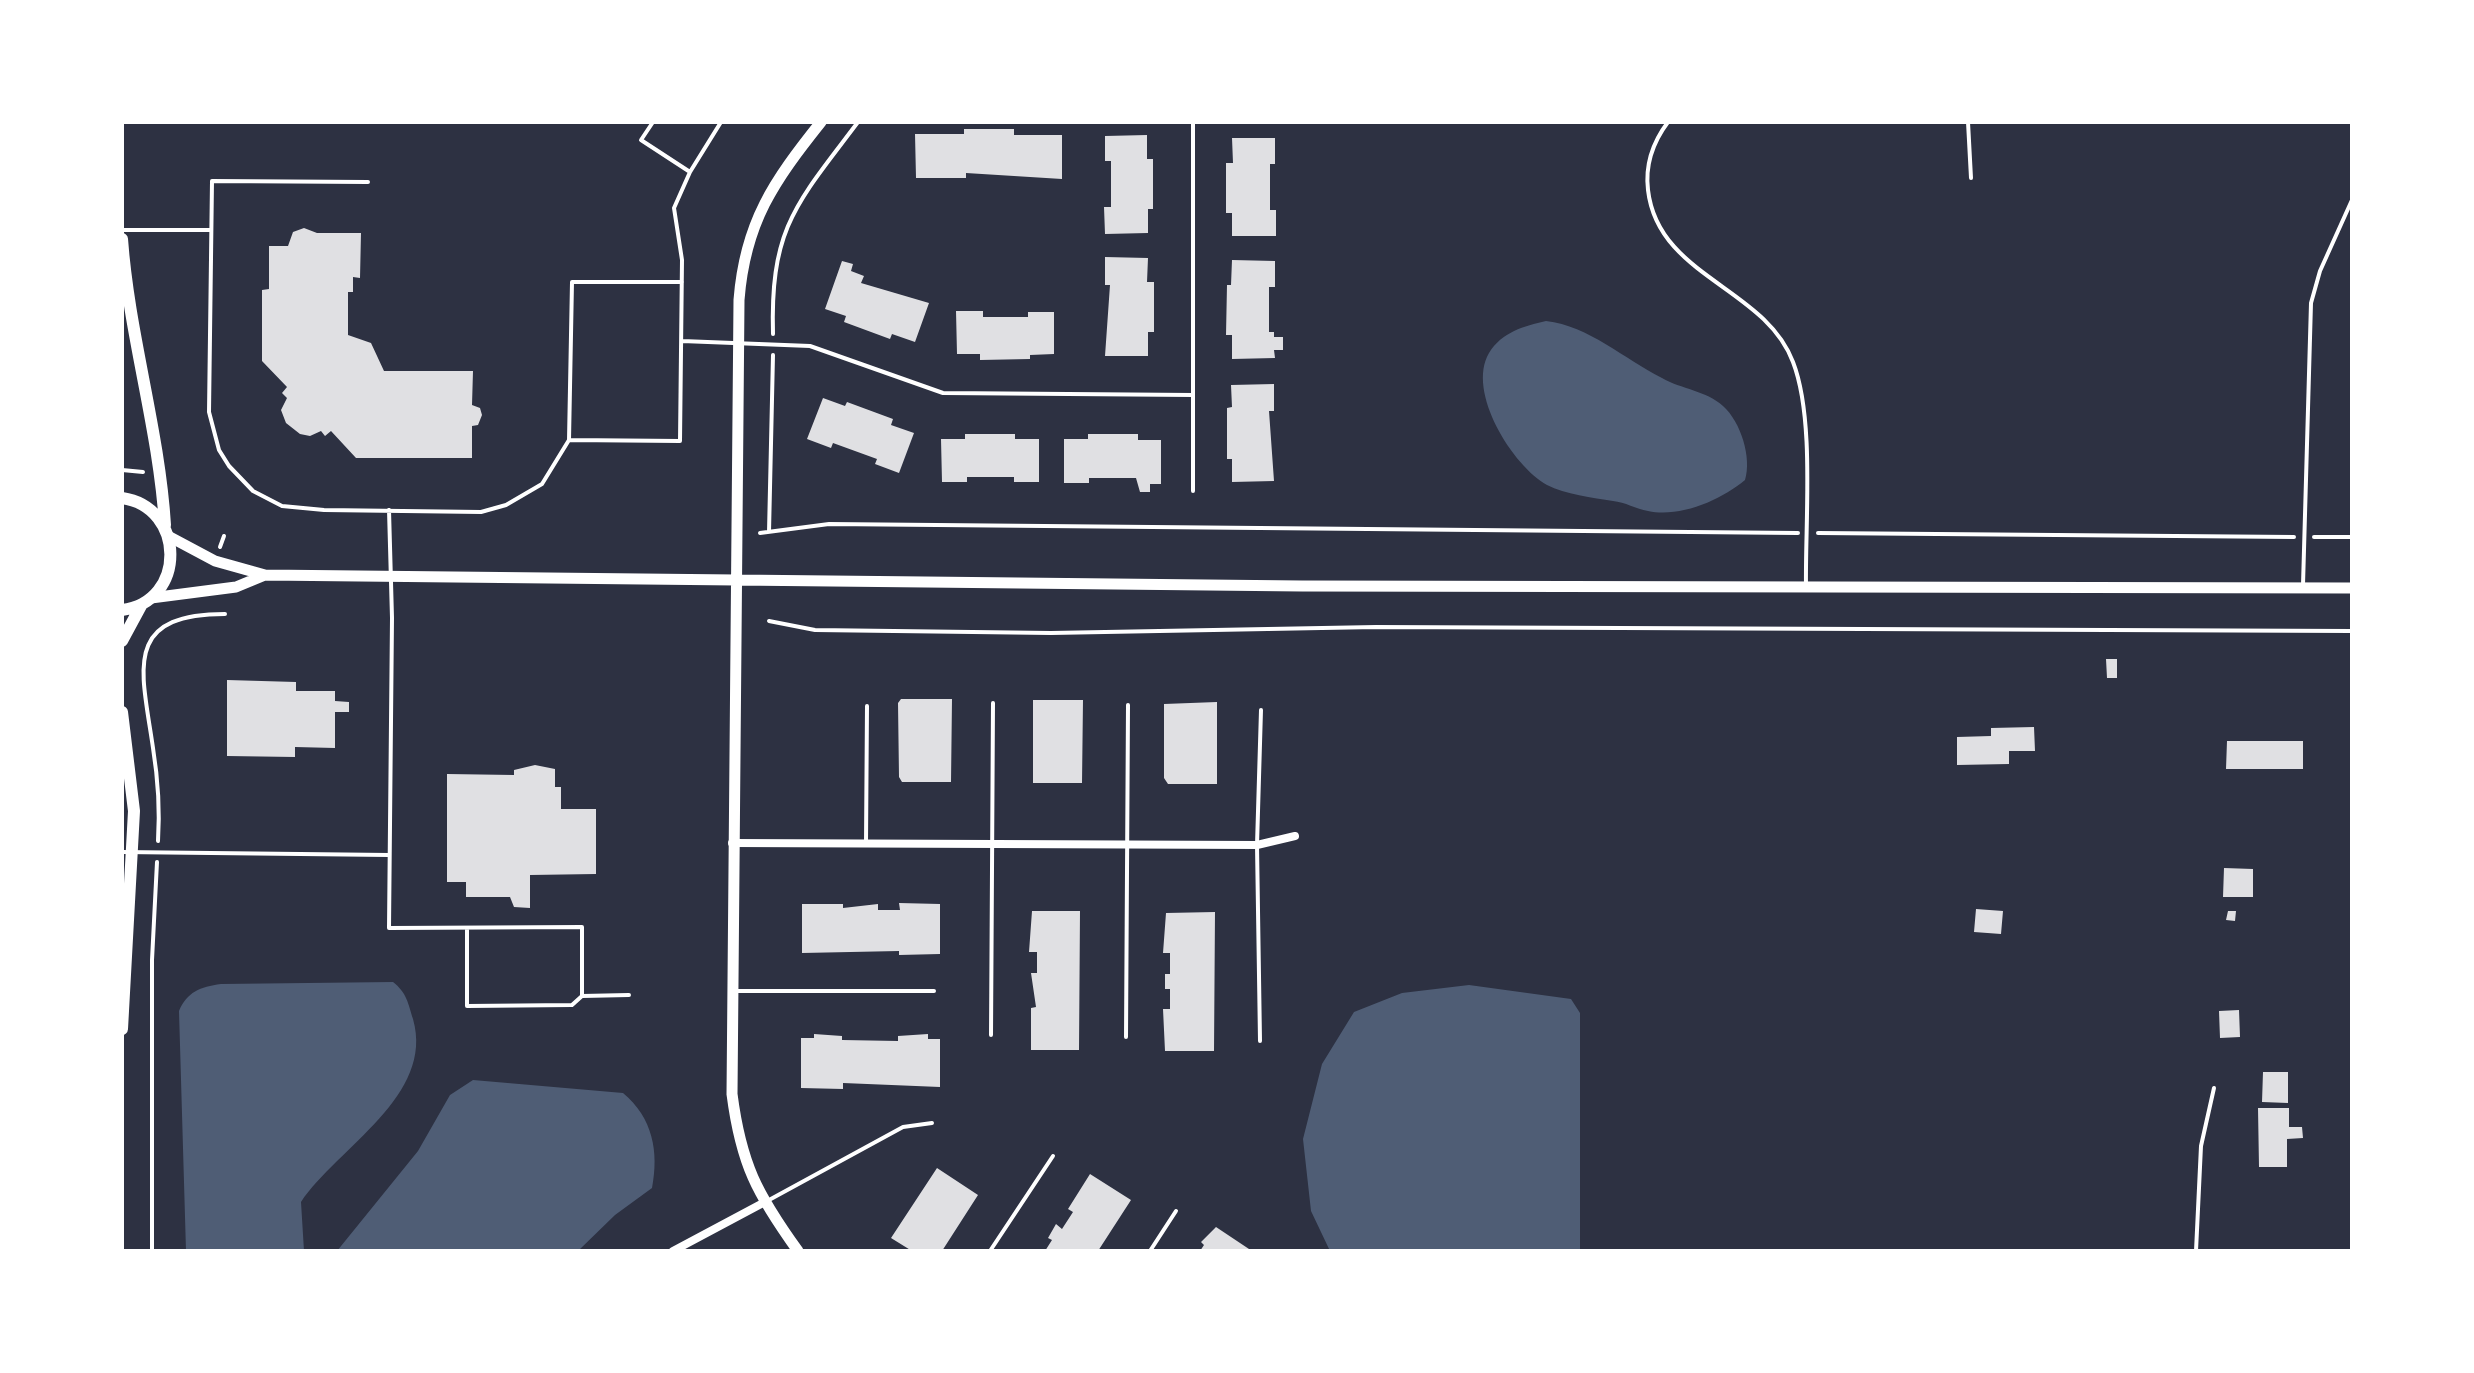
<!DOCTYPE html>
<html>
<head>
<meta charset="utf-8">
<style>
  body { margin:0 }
  #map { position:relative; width:2474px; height:1373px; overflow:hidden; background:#2d3142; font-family:"Golos Text",sans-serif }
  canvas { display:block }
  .frame { position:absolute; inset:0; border:124px solid #fff; pointer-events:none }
</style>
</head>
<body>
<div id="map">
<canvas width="2474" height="1373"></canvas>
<div class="frame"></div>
</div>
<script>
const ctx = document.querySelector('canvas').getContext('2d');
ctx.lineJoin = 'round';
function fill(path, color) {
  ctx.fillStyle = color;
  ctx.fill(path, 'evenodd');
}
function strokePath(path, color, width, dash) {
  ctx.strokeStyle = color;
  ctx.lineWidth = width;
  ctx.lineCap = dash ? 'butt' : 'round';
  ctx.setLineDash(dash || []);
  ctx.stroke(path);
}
const water = new Path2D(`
  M 1546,321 C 1589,326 1624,359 1662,378 C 1681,389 1707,391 1723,406 C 1741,422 1752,458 1745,480 C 1721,500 1680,518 1648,511 C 1636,509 1625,502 1613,501 C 1593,498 1565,494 1547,485 C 1513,466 1466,392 1489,353 C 1502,332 1524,326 1546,321 Z
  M 393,982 C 407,993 408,1003 413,1019 C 435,1096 338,1147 301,1202 L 304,1251 L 186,1251 L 179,1011 C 187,992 200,987 221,984 Z
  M 1469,985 L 1571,999 L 1580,1013 L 1580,1251 L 1330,1251 L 1311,1211 L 1303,1139 L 1322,1064 L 1354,1012 L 1402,993 Z
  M 473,1080 L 623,1093 C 653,1118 659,1152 652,1188 L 615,1215 L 578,1251 L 337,1251 L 418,1151 L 450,1095 Z`);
const building = new Path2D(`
  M 964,129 L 1014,129 L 1014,135 L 1062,135 L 1062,179 L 966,173 L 966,178 L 916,178 L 915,134 L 964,134 Z
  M 1147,135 L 1147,159 L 1153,159 L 1153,209 L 1148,209 L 1148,233 L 1105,234 L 1104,207 L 1111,207 L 1111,161 L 1105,161 L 1105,136 Z
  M 1232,138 L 1275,138 L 1275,164 L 1270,164 L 1270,210 L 1276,210 L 1276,236 L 1232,236 L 1232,213 L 1226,213 L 1226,163 L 1233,163 Z
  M 304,228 L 317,233 L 361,233 L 360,278 L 353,277 L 353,292 L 348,292 L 348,335 L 371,343 L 384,371 L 473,371 L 472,405 L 480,408 L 482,415 L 478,425 L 472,426 L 472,458 L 356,458 L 331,431 L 325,436 L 321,431 L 310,436 L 300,434 L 286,423 L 281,410 L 287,398 L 282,393 L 287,387 L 262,361 L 262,290 L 269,289 L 269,246 L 288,246 L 293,232 Z
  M 1105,257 L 1148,258 L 1147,282 L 1154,282 L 1154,332 L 1148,332 L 1148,356 L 1105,356 L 1110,285 L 1105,285 Z
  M 1232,260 L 1275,261 L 1275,287 L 1269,287 L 1269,332 L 1274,332 L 1274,337 L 1283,337 L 1283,350 L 1274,350 L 1275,358 L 1232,359 L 1232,335 L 1226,335 L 1227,285 L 1231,285 Z
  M 842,261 L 853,264 L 851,271 L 864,276 L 861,283 L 929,303 L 915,342 L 892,334 L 890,339 L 844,322 L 846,316 L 825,309 Z
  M 956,311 L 983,311 L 983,317 L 1028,317 L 1028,312 L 1054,312 L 1054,354 L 1030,355 L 1030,359 L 980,360 L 980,354 L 957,354 Z
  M 1274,384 L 1274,411 L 1269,411 L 1274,481 L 1232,482 L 1232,459 L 1227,459 L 1227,408 L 1232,407 L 1231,385 Z
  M 823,398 L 845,406 L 847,402 L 893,419 L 891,425 L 914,433 L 899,473 L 875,464 L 877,459 L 833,443 L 831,448 L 807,439 Z
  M 965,434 L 1015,434 L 1015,439 L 1039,439 L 1039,482 L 1014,482 L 1014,477 L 967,477 L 967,482 L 942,482 L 941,439 L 965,439 Z
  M 1088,434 L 1138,434 L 1138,440 L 1161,440 L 1161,484 L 1150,484 L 1150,492 L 1140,492 L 1136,478 L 1089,478 L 1089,483 L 1064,483 L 1064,439 L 1088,439 Z
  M 2106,659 L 2117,659 L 2117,678 L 2107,678 Z
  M 227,680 L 296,682 L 296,691 L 335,691 L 335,701 L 349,702 L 349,712 L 335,712 L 335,748 L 295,747 L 295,757 L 227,756 Z
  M 901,699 L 952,699 L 951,782 L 902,782 L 899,777 L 898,703 Z
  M 1033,700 L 1083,700 L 1082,783 L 1033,783 Z
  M 1217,702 L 1217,784 L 1168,784 L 1164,778 L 1164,704 Z
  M 2034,727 L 2035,751 L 2009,751 L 2009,764 L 1957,765 L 1957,737 L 1991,736 L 1991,728 Z
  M 2227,741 L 2303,741 L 2303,769 L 2226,769 Z
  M 535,765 L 555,769 L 555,787 L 561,787 L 561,809 L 596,809 L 596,874 L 530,875 L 530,908 L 514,907 L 510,897 L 466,897 L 466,882 L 447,882 L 447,774 L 514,775 L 514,770 Z
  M 2224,868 L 2253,869 L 2253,897 L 2223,897 Z
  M 899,903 L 940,904 L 940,954 L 899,955 L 899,951 L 802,953 L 802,904 L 843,904 L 843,908 L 878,904 L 878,910 L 900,910 Z
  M 1976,909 L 2003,911 L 2001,934 L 1974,932 Z
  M 1032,911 L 1080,911 L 1079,1050 L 1031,1050 L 1031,1008 L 1036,1007 L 1031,973 L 1037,973 L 1037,952 L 1029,952 Z
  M 2228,911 L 2236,911 L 2235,921 L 2226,920 Z
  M 1215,912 L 1214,1051 L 1165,1051 L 1163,1009 L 1170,1009 L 1170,989 L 1165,989 L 1165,974 L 1170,974 L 1170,953 L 1163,953 L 1166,913 Z
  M 2239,1010 L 2240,1037 L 2220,1038 L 2219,1011 Z
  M 814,1034 L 842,1036 L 842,1040 L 898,1041 L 898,1036 L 928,1034 L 928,1039 L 940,1039 L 940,1087 L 843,1083 L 843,1089 L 801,1088 L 801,1038 L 814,1038 Z
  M 2263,1072 L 2288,1072 L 2288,1103 L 2262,1102 Z
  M 2258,1108 L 2289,1108 L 2289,1127 L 2302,1127 L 2303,1138 L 2287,1139 L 2287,1167 L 2259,1167 Z
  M 937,1168 L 978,1195 L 942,1251 L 912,1251 L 891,1238 Z
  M 1090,1174 L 1131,1200 L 1098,1251 L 1045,1251 L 1052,1240 L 1048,1238 L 1056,1224 L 1062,1229 L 1073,1212 L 1068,1209 Z
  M 1216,1227 L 1252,1251 L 1200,1251 L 1204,1245 L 1201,1242 Z`);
const path = new Path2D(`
  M 773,334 C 770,227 797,203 858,122
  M 122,470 L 143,472
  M 769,532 L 773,355
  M 760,533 L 829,524 L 1798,533
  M 1818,533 L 2294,537
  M 2314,537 L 2352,537
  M 220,547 L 224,536
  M 769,621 L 815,630 L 1051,633 L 1376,627 L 2352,631
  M 158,841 C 160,810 158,779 153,748 C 142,671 121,614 225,614
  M 152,1251 L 152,960 L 157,862`);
const service = new Path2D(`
  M 1668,122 C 1653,142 1645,165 1648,190 C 1658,277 1765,287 1793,362 C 1815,419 1805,522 1806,586
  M 1968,122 L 1971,178
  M 690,172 L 721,122
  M 368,182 L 212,181 L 209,412 L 219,450 L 229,466 L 253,491 L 282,506 L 324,510 L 481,512 L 506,505 L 542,484 L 569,440 L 572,282 L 682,282
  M 122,230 L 210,230
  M 682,341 L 810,346 L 943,393 L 1193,395 L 1193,122
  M 1193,395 L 1193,491
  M 569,440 L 680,441 L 682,260 L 674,208 L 690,172 L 641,140 L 653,122
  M 389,510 L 392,618 L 389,928 L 582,927 L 582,996 L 629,995
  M 2303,585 L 2311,303 L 2320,271 L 2352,200
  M 866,843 L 867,706
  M 122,852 L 389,855
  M 467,928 L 467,1006 L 572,1005 L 582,996
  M 736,991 L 934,991
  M 991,1035 L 993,703
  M 1126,1037 L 1128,705
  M 1260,1041 L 1257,845 L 1261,710
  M 769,1200 L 903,1127 L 932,1123
  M 990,1251 L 1053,1156
  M 1150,1251 L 1176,1211
  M 2196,1251 L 2201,1146 L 2214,1088`);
const minor = new Path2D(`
  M 732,843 L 1257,845 L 1295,836
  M 673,1251 L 763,1203`);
const tertiary = new Path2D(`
  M 170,537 L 215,561 L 265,575 L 1302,586 L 2352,588
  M 151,598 L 236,587 L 265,575
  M 798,1251 C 757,1194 741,1164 732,1094 L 739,300 C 745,222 774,181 821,122`);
const secondary = new Path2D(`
  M 122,239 C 129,335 159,429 165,525
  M 122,498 C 186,507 187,602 122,610
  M 122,641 L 142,604
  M 122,712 L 134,811 L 122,1029`);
fill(water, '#4f5d75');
fill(building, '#e0e0e3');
strokePath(path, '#fff', 4);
strokePath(service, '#fff', 4);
strokePath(minor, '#fff', 8);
strokePath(tertiary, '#fff', 11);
strokePath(secondary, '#fff', 12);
</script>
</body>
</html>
